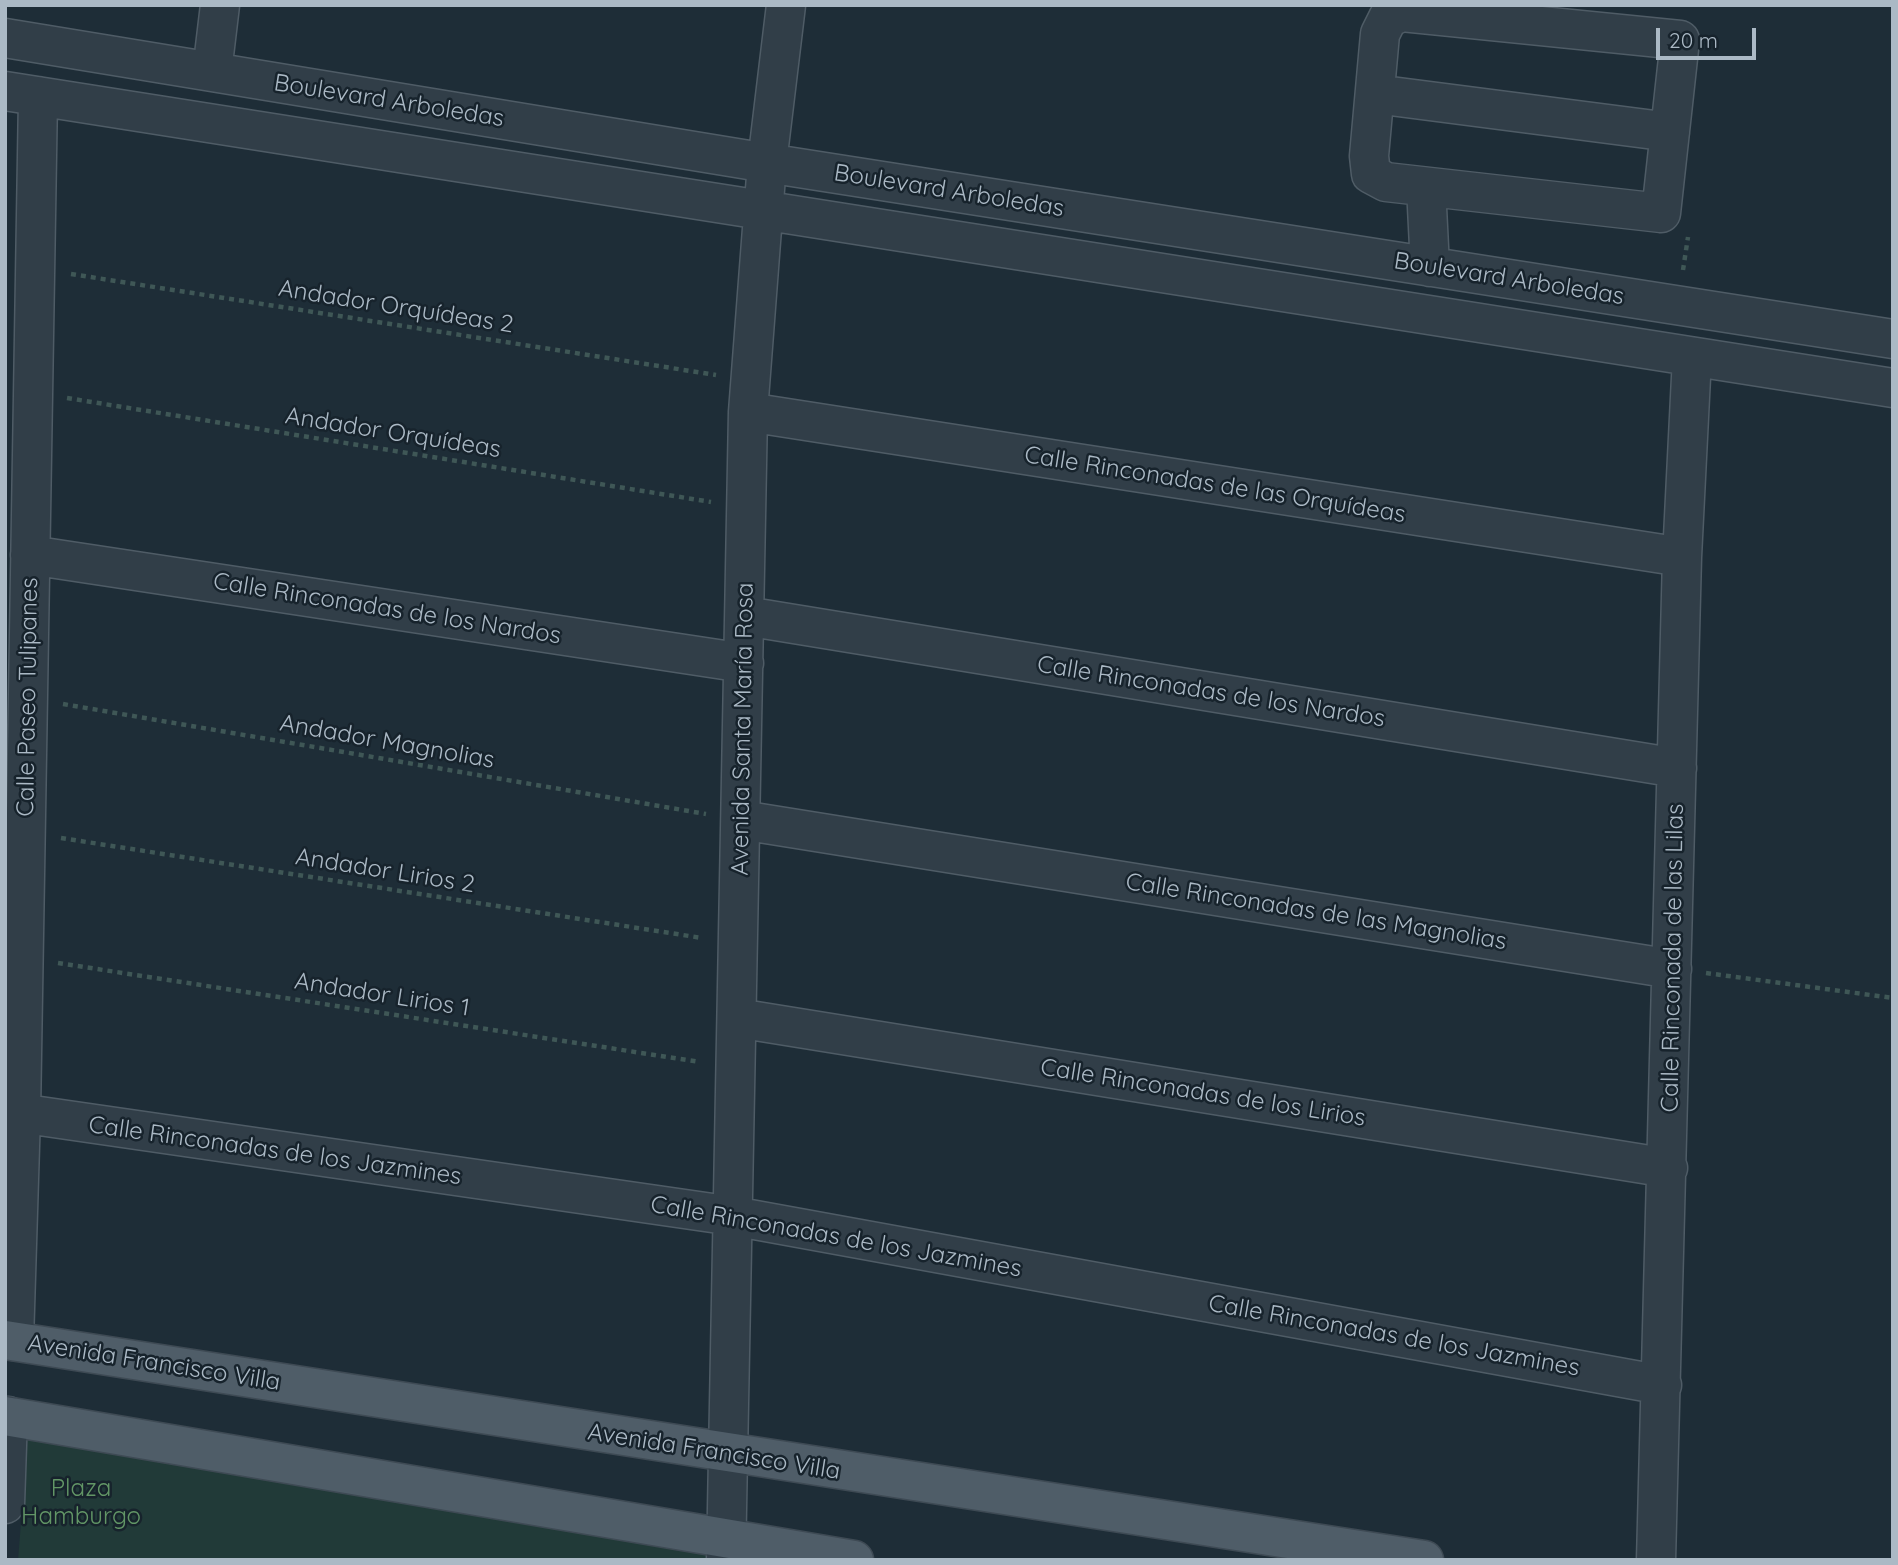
<!DOCTYPE html>
<html>
<head>
<meta charset="utf-8">
<style>
  body { margin:0 }
  #map { position:relative; width:1898px; height:1565px; overflow:hidden; background:#1e2d37; font-family:Quicksand,sans-serif }
  canvas { display:block }
  .frame { position:absolute; inset:0; border:7px solid #abb9c5; pointer-events:none }
  .scale { position:absolute; left:1656px; top:28px; width:100px; height:32px; box-sizing:border-box; border:4px solid #abb9c5; border-top:0; padding-left:9px; font-size:21px; line-height:24px; white-space:nowrap; color:#abb9c5; -webkit-text-stroke:5px #17232c; paint-order:stroke }
</style>
</head>
<body>
<div id="map">
<canvas width="1898" height="1565"></canvas>
<div class="frame"></div>
<div class="scale">20 m</div>
</div>
<script>
const ctx = document.querySelector('canvas').getContext('2d');
ctx.lineJoin = 'round';
function fill(path, color) {
  ctx.fillStyle = color;
  ctx.fill(path, 'evenodd');
}
function strokePath(path, color, width, dash) {
  ctx.strokeStyle = color;
  ctx.lineWidth = width;
  ctx.lineCap = dash ? 'butt' : 'round';
  ctx.setLineDash(dash || []);
  ctx.stroke(path);
}
function write(font, color, halo, rows, align = 'center') {
  ctx.font = font + ' Quicksand,sans-serif';
  ctx.lineWidth = 5;
  ctx.setLineDash([]);
  ctx.textBaseline = 'middle';
  ctx.strokeStyle = halo;
  ctx.fillStyle = color;
  for (const [text, x, y, turn = 0] of rows) {
    ctx.save();
    ctx.translate(x, y);
    ctx.rotate((+turn || 0) * Math.PI / 180);
    ctx.textAlign = isNaN(turn) ? turn : align;
    if (halo) ctx.strokeText(text, 0, 0);
    ctx.fillText(text, 0, 0);
    ctx.restore();
  }
}
const green = new Path2D(`
  M 28,1436 L 721,1546 L 721,1560 L 18,1560 Z`);
const path = new Path2D(`
  M 1683,270 L 1688,237
  M 71,274 L 716,375
  M 67,398 L 711,502
  M 63,704 L 706,814
  M 61,838 L 702,938
  M 58,963 L 700,1062
  M 1706,973 L 1893,998`);
const minor = new Path2D(`
  M 1402,12 L 1680,40 L 1661,213 L 1386,182 L 1371,174 L 1369,156 L 1380,34 L 1388,18 Z
  M 5,38 L 767,163 L 1893,339
  M 212,72 L 220,5
  M 5,91 L 1893,388
  M 1375,94 L 1670,132
  M 1426,187 L 1430,267
  M 748,412 L 1682,557
  M 30,555 L 744,663
  M 745,616 L 1677,768
  M 741,820 L 1672,969
  M 737,1018 L 1668,1168
  M 5,1111 L 733,1216 L 1662,1385
  M 14,1341 L 21,1114 L 38,96
  M 5,1504 L 8,1416
  M 726,1560 L 748,412 L 767,163 L 786,5
  M 1656,1560 L 1682,557 L 1692,357`);
const major = new Path2D(`
  M 5,1340 L 1424,1560
  M 5,1416 L 854,1560`);
const streetNames = [
  ["Boulevard Arboledas",389,101,9],
  ["Boulevard Arboledas",949,191,9],
  ["Boulevard Arboledas",1509,279,9],
  ["Andador Orquídeas 2",396,307,9],
  ["Andador Orquídeas",393,433,9],
  ["Calle Rinconadas de las Orquídeas",1215,485,9],
  ["Calle Rinconadas de los Nardos",387,609,9],
  ["Calle Rinconadas de los Nardos",1211,692,9],
  ["Calle Paseo Tulipanes",28,697,-89],
  ["Avenida Santa María Rosa",743,729,-89],
  ["Andador Magnolias",387,742,10],
  ["Andador Lirios 2",385,871,9],
  ["Calle Rinconadas de las Magnolias",1316,912,9],
  ["Calle Rinconada de las Lilas",1673,958,-89],
  ["Andador Lirios 1",382,995,9],
  ["Calle Rinconadas de los Lirios",1203,1093,9],
  ["Calle Rinconadas de los Jazmines",275,1151,8],
  ["Calle Rinconadas de los Jazmines",836,1237,10],
  ["Calle Rinconadas de los Jazmines",1394,1336,10],
  ["Avenida Francisco Villa",154,1363,9],
  ["Avenida Francisco Villa",714,1452,9]
];
const parkNames = [
  ["Plaza",81,1489],
  ["Hamburgo",81,1517]
];
fill(green, '#213a38');
strokePath(minor, '#4f5c66', 41);
strokePath(major, '#3e4a54', 41);
strokePath(path, '#3f5756', 4.5, [5, 5]);
strokePath(minor, '#313e48', 38);
strokePath(major, '#4f5d68', 38);
write('24px', '#abb9c5', '#17232c', streetNames);
write('24px', '#629666', '#17232c', parkNames);
</script>
</body>
</html>
